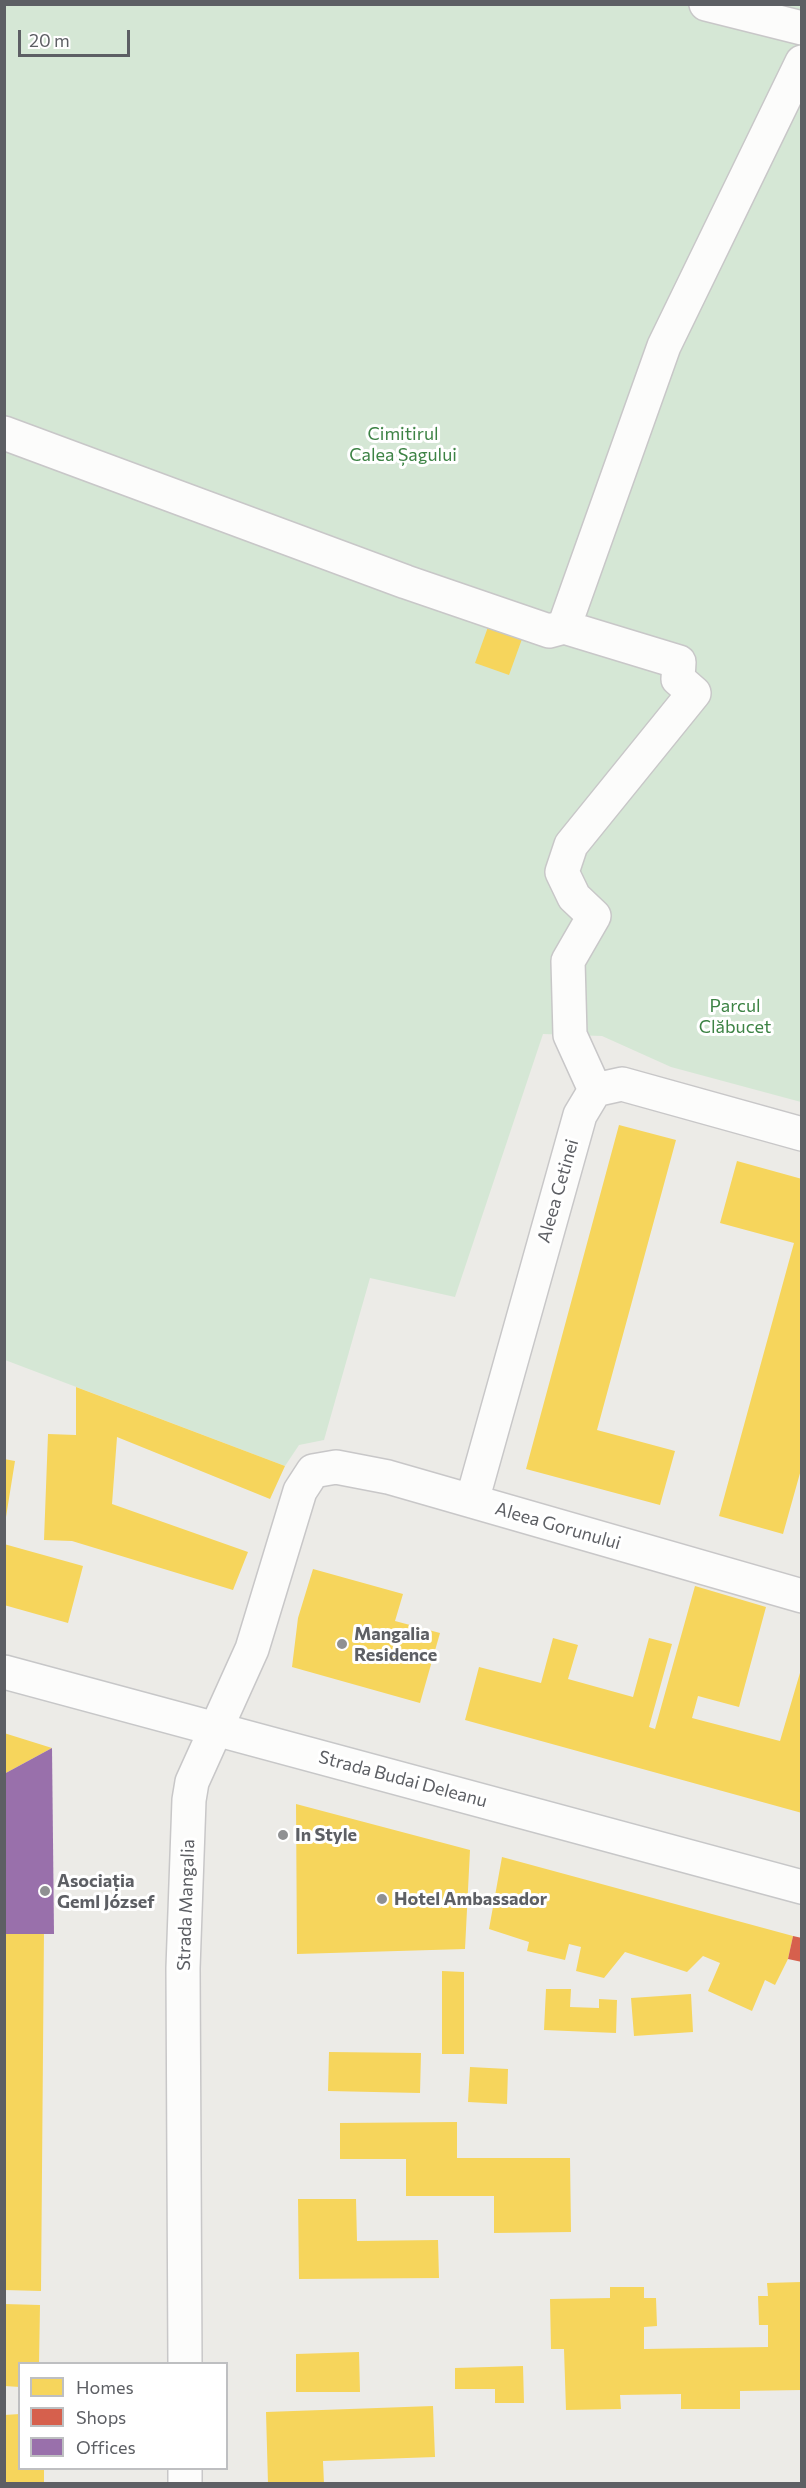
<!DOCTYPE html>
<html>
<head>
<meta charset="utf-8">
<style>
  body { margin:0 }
  #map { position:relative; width:806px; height:2488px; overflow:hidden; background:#ecebe7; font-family:Commissioner,sans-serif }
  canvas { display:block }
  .frame { position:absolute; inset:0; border:6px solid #5d5f64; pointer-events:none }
  .legend { position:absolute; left:18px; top:2362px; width:210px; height:108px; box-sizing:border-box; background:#fff; border:2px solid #bebfc1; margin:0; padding:8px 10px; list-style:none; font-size:18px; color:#5d5f64 }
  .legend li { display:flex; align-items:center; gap:12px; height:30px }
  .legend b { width:30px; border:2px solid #bebfc1 }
  .scale { position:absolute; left:18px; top:30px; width:112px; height:27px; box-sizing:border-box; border:3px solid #5d5f64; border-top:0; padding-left:8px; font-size:18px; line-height:21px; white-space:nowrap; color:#5d5f64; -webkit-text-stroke:4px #fff; paint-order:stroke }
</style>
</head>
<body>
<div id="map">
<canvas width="806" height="2488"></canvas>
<div class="frame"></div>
<ul class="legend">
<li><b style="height:16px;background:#f6d55c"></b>Homes</li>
<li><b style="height:16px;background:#d6604d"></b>Shops</li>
<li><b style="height:16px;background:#9970ab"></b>Offices</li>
</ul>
<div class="scale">20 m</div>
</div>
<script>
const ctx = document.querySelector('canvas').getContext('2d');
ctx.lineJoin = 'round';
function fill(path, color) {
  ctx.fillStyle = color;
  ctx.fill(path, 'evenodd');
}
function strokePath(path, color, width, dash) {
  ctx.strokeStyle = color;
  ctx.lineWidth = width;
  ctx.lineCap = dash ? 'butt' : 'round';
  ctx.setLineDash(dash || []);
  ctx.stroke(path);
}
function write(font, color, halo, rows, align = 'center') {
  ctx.font = font + ' Commissioner,sans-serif';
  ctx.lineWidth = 6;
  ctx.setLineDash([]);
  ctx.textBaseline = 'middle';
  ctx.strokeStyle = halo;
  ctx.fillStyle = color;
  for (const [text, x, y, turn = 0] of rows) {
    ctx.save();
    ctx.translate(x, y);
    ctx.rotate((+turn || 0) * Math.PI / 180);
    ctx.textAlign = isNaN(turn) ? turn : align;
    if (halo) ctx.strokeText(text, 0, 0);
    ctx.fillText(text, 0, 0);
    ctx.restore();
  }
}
const green = new Path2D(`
  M 4,5 L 801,5 L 801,1102 L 671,1067 L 602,1036 L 543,1034 L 455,1297 L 370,1278 L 324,1440 L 299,1445 L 285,1466 L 5,1360 Z`);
const homes = new Path2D(`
  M 488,627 L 522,639 L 509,675 L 475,663 Z
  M 619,1125 L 676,1140 L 597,1430 L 675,1451 L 660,1505 L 526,1469 Z
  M 737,1161 L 802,1179 L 802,1466 L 783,1534 L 719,1516 L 794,1243 L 720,1223 Z
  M 76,1387 L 285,1466 L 270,1499 L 117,1437 L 112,1504 L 248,1552 L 233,1590 L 72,1541 L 44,1540 L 48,1434 L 76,1435 Z
  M 4,1459 L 15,1461 L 6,1517 L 4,1517 Z
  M 4,1544 L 83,1566 L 68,1623 L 4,1605 Z
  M 313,1569 L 403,1594 L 395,1621 L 440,1633 L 420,1703 L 292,1667 L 298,1618 Z
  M 695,1586 L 766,1607 L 739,1707 L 698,1696 L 692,1718 L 780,1741 L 802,1666 L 802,1813 L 465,1720 L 479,1667 L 541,1683 L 553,1638 L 578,1645 L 568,1679 L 633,1697 L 649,1638 L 672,1644 L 649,1727 L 655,1729 Z
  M 4,1733 L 52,1748 L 4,1774 Z
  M 296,1804 L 470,1850 L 465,1949 L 297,1954 Z
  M 502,1857 L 793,1936 L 788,1959 L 775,1985 L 765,1980 L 752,2011 L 708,1991 L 720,1963 L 703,1956 L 687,1972 L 625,1952 L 604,1978 L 576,1971 L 581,1947 L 569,1944 L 565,1960 L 527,1951 L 529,1942 L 489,1929 Z
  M 44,1930 L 41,2291 L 4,2290 L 4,1931 Z
  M 442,1971 L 464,1972 L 464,2054 L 442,2054 Z
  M 546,1989 L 571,1989 L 570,2007 L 599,2008 L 599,1999 L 617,2000 L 616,2033 L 544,2030 Z
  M 691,1994 L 693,2032 L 634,2036 L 631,1998 Z
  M 329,2052 L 421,2053 L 420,2093 L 328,2091 Z
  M 470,2067 L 508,2069 L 507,2104 L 468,2102 Z
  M 457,2122 L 457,2158 L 570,2158 L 571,2232 L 494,2233 L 494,2196 L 406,2196 L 406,2159 L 340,2159 L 340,2123 Z
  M 298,2199 L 356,2199 L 357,2241 L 438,2240 L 439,2278 L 299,2279 Z
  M 801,2282 L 802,2390 L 740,2391 L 740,2409 L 681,2409 L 681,2394 L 620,2395 L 621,2409 L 566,2410 L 564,2349 L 551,2349 L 550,2299 L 610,2298 L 610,2287 L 644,2287 L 644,2298 L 656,2298 L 657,2326 L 644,2327 L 644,2349 L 768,2347 L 768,2325 L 759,2325 L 758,2296 L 768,2296 L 767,2283 Z
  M 4,2304 L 40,2305 L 39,2364 L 20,2364 L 20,2387 L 4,2386 Z
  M 359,2352 L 360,2392 L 296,2392 L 296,2354 Z
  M 523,2366 L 524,2403 L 495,2403 L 495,2389 L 455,2389 L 455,2368 Z
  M 433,2406 L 435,2457 L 323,2461 L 324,2484 L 268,2484 L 266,2412 Z
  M 20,2414 L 20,2468 L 44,2468 L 44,2484 L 4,2484 L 4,2415 Z`);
const shops = new Path2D(`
  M 793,1936 L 802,1938 L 802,1962 L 788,1959 Z`);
const offices = new Path2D(`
  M 52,1748 L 54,1934 L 4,1934 L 4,1774 Z`);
const street = new Path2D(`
  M 706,4 L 802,28
  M 4,433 L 406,582 L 549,631 L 564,627 L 679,662 L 678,679 L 694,693 L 571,845 L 562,872 L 574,897 L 594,916 L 568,961 L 570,1035 L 595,1090
  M 564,627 L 664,346 L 802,62
  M 472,1501 L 580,1115 L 595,1090 L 622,1084 L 802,1134
  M 185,2364 L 183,1968 L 189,1800 L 192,1782 L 252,1649 L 300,1491 L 313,1471 L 336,1467 L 388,1477 L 802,1596
  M 185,2468 L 185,2484`);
const secondary = new Path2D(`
  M 4,1672 L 802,1887`);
const markers = [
  [342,1644,6,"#8f9092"],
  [283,1835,6,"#8f9092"],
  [45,1891,6,"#8f9092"],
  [382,1899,6,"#8f9092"]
];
const parkNames = [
  ["Cimitirul",403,434],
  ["Calea Șagului",403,455],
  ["Parcul",735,1006],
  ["Clăbucet",735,1027]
];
const streetNames = [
  ["Aleea Cetinei",558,1191,-74],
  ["Aleea Gorunului",558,1526,16],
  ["Strada Budai Deleanu",403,1779,15],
  ["Strada Mangalia",186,1905,-88]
];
const poiNames = [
  ["Mangalia",354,1634],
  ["Residence",354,1655],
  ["In Style",295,1835],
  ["Asociația",57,1881],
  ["Geml József",57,1902],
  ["Hotel Ambassador",394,1899]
];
fill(green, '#d5e7d5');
fill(homes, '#f6d55c');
fill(shops, '#d6604d');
fill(offices, '#9970ab');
strokePath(street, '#c8c7c8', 36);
strokePath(secondary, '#c7c7c8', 36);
strokePath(street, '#fcfcfb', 33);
strokePath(secondary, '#fcfcfb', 33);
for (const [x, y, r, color] of markers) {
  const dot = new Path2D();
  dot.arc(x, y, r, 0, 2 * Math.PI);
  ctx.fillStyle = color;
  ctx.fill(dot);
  strokePath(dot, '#fff', 2);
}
write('18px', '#3d8345', '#fff', parkNames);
write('18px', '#5d5f64', '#fff', streetNames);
write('bold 18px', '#5d5f64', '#fff', poiNames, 'left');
</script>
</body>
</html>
